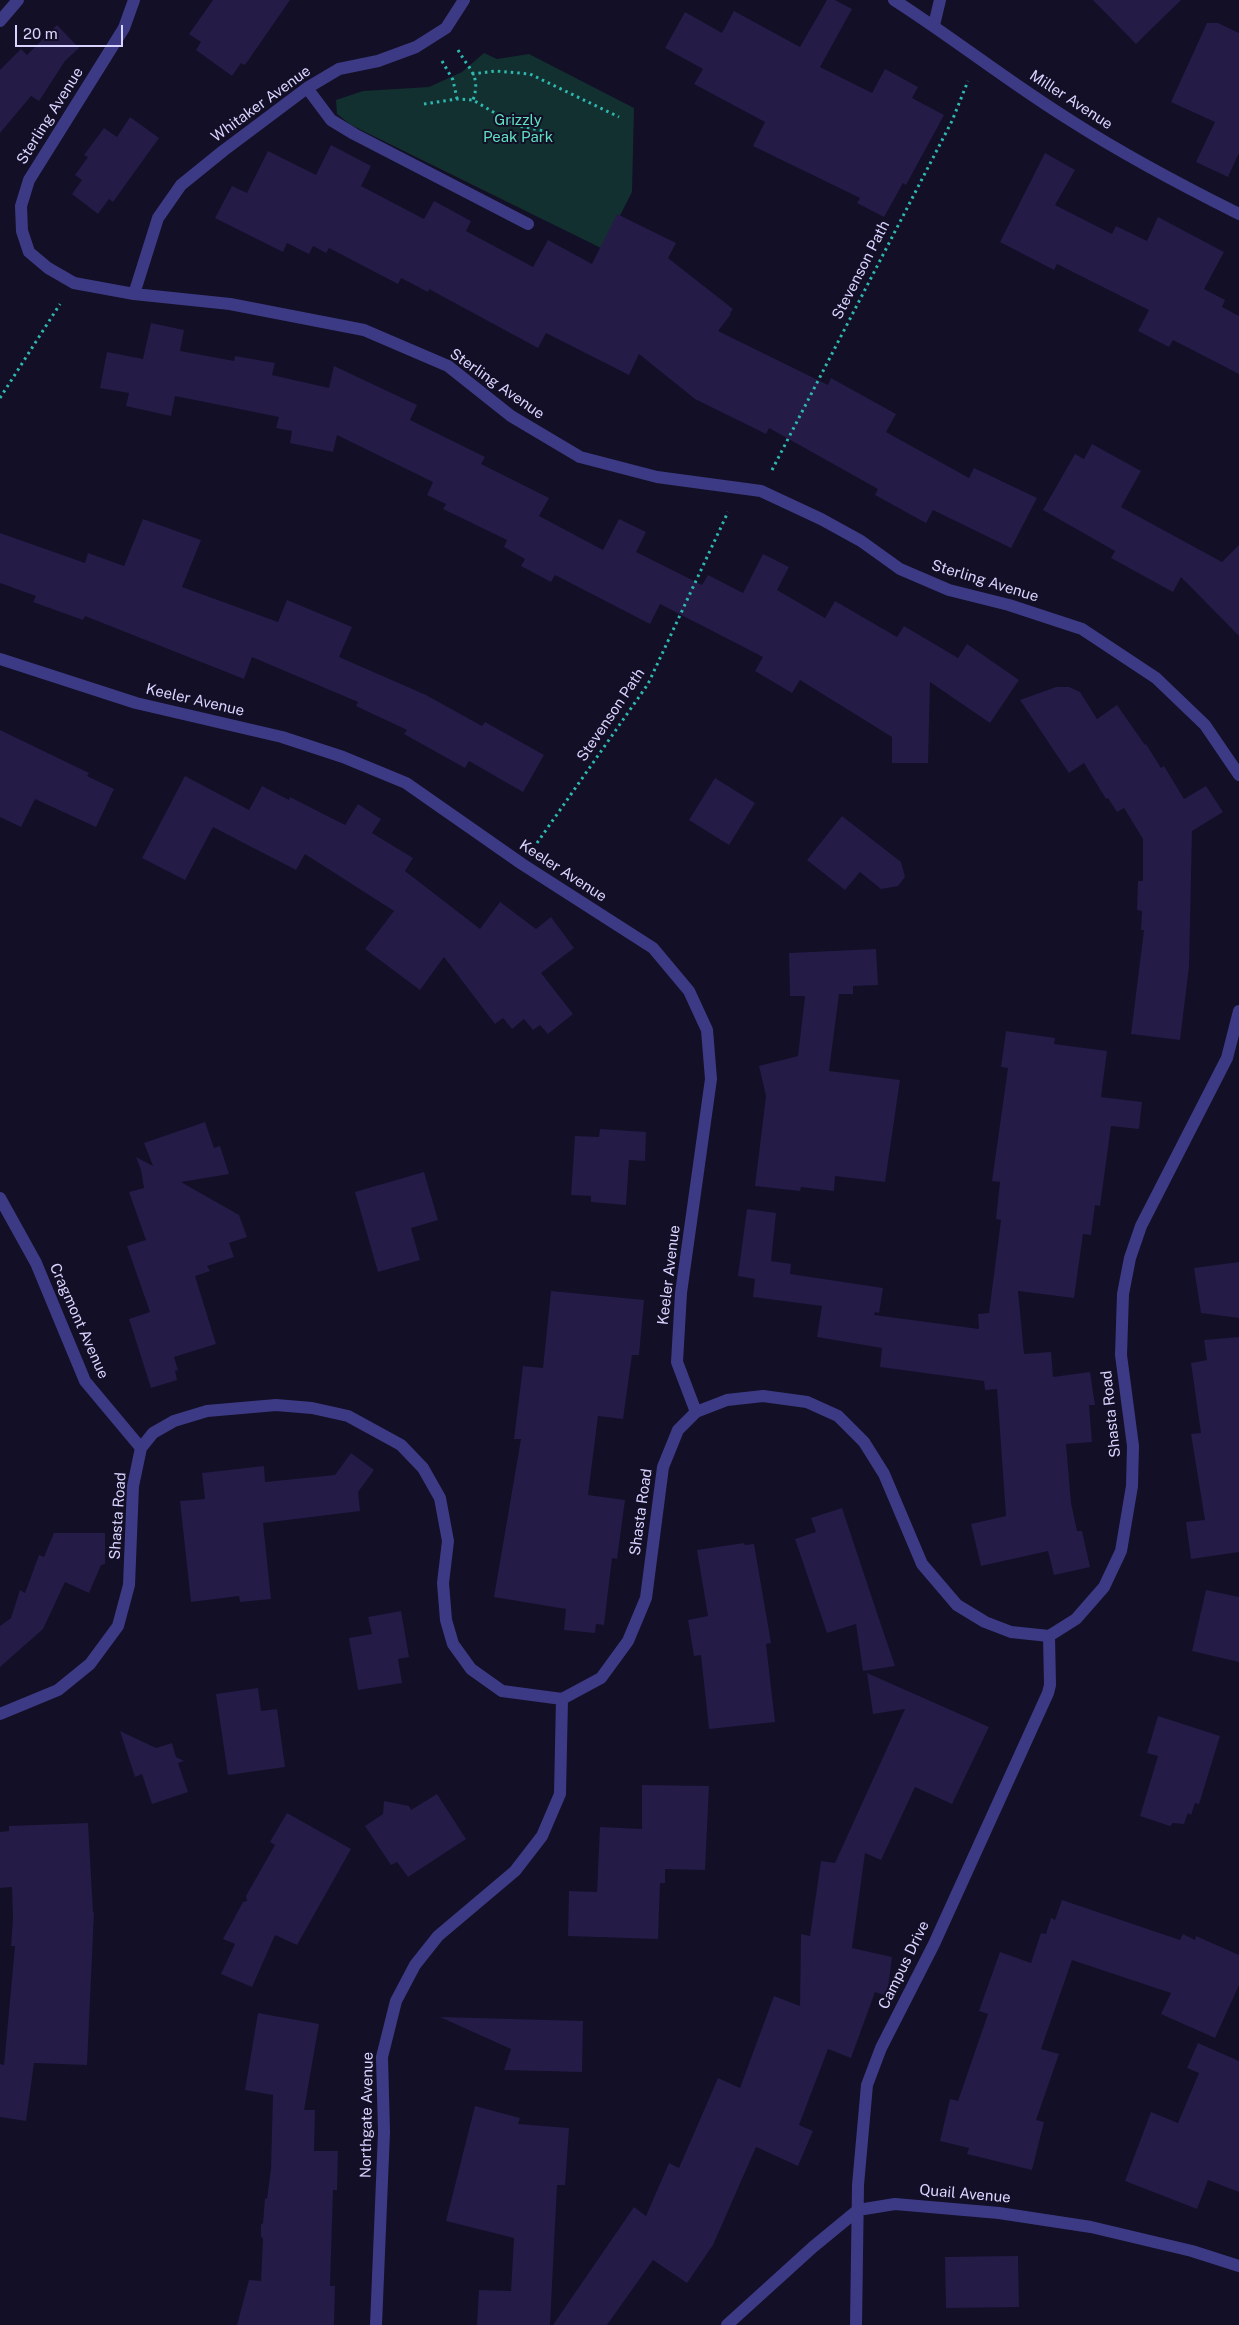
<!DOCTYPE html>
<html>
<head>
<meta charset="utf-8">
<style>
  body { margin:0 }
  #map { position:relative; width:1239px; height:2325px; overflow:hidden; background:#130f26; font-family:"Public Sans",sans-serif }
  canvas { display:block }
  .scale { position:absolute; left:15px; top:25px; width:108px; height:22px; box-sizing:border-box; border:2px solid #d9d4ff; border-top:0; padding-left:6px; font-size:15px; line-height:18px; white-space:nowrap; color:#d9d4ff; -webkit-text-stroke:4px #130f26; paint-order:stroke }
</style>
</head>
<body>
<div id="map">
<canvas width="1239" height="2325"></canvas>
<div class="scale">20 m</div>
</div>
<script>
const ctx = document.querySelector('canvas').getContext('2d');
ctx.lineJoin = 'round';
function fill(path, color) {
  ctx.fillStyle = color;
  ctx.fill(path, 'evenodd');
}
function strokePath(path, color, width, dash) {
  ctx.strokeStyle = color;
  ctx.lineWidth = width;
  ctx.lineCap = dash ? 'butt' : 'round';
  ctx.setLineDash(dash || []);
  ctx.stroke(path);
}
function write(font, color, halo, rows, align = 'center') {
  ctx.font = font + ' "Public Sans",sans-serif';
  ctx.lineWidth = 4;
  ctx.setLineDash([]);
  ctx.textBaseline = 'middle';
  ctx.strokeStyle = halo;
  ctx.fillStyle = color;
  for (const [text, x, y, turn = 0] of rows) {
    ctx.save();
    ctx.translate(x, y);
    ctx.rotate((+turn || 0) * Math.PI / 180);
    ctx.textAlign = isNaN(turn) ? turn : align;
    if (halo) ctx.strokeText(text, 0, 0);
    ctx.fillText(text, 0, 0);
    ctx.restore();
  }
}
const green = new Path2D(`
  M 484,53 L 497,59 L 529,54 L 634,108 L 632,192 L 603,249 L 351,125 L 337,114 L 336,100 L 363,91 L 429,87 L 462,72 Z`);
const building = new Path2D(`
  M 213,0 L 290,0 L 245,65 L 241,63 L 232,76 L 196,50 L 201,42 L 189,34 Z
  M 827,0 L 835,0 L 852,9 L 820,67 L 872,93 L 885,69 L 918,87 L 912,98 L 944,115 L 906,185 L 903,183 L 884,217 L 857,203 L 860,198 L 753,146 L 765,122 L 694,84 L 703,69 L 665,48 L 685,12 L 722,33 L 734,11 L 800,47 Z
  M 1093,0 L 1181,0 L 1136,44 Z
  M 1207,23 L 1218,23 L 1239,33 L 1239,153 L 1228,177 L 1196,162 L 1215,122 L 1171,102 Z
  M 57,25 L 79,48 L 65,61 L 39,101 L 31,96 L 0,133 L 0,70 L 21,49 L 27,55 Z
  M 130,117 L 159,138 L 113,202 L 109,199 L 98,214 L 72,194 L 82,180 L 75,175 L 88,157 L 84,155 L 104,128 L 117,137 Z
  M 331,145 L 371,166 L 361,186 L 424,219 L 434,201 L 471,221 L 466,231 L 533,267 L 548,240 L 592,264 L 617,214 L 676,243 L 668,258 L 733,309 L 730,313 L 731,314 L 718,331 L 828,385 L 831,378 L 896,414 L 886,432 L 969,478 L 974,468 L 1037,498 L 1011,548 L 933,510 L 926,523 L 875,495 L 878,489 L 769,428 L 766,434 L 695,399 L 639,354 L 629,375 L 546,333 L 538,348 L 429,289 L 428,292 L 401,278 L 398,284 L 329,248 L 326,253 L 313,246 L 309,254 L 287,243 L 283,252 L 215,218 L 232,186 L 247,193 L 268,151 L 316,175 Z
  M 1045,153 L 1075,170 L 1055,205 L 1112,234 L 1116,226 L 1147,241 L 1158,217 L 1224,252 L 1204,289 L 1225,300 L 1222,307 L 1239,316 L 1239,374 L 1173,340 L 1169,347 L 1138,331 L 1149,310 L 1057,264 L 1054,270 L 1000,242 Z
  M 151,323 L 184,330 L 180,351 L 234,361 L 235,356 L 275,363 L 272,375 L 329,388 L 334,366 L 417,405 L 410,420 L 485,457 L 481,464 L 549,498 L 539,516 L 603,550 L 619,519 L 646,532 L 636,552 L 702,585 L 708,575 L 743,593 L 763,554 L 789,567 L 777,590 L 825,618 L 835,601 L 897,637 L 904,626 L 958,658 L 967,644 L 1019,680 L 990,723 L 930,682 L 928,763 L 892,763 L 892,737 L 800,680 L 792,693 L 755,671 L 763,657 L 660,604 L 650,624 L 555,575 L 551,582 L 521,566 L 525,559 L 504,547 L 507,540 L 443,509 L 446,504 L 427,495 L 433,482 L 337,435 L 333,452 L 290,443 L 292,431 L 276,428 L 279,417 L 175,396 L 171,416 L 126,406 L 129,393 L 100,388 L 107,352 L 143,359 Z
  M 1092,444 L 1141,471 L 1121,507 L 1222,562 L 1239,545 L 1239,636 L 1181,577 L 1173,592 L 1111,558 L 1115,551 L 1043,510 L 1075,454 L 1084,459 Z
  M 143,519 L 201,540 L 182,587 L 278,622 L 287,600 L 352,627 L 339,657 L 426,695 L 482,726 L 485,722 L 544,755 L 523,792 L 469,761 L 465,768 L 404,734 L 407,730 L 356,706 L 358,702 L 252,657 L 244,679 L 85,616 L 83,620 L 33,602 L 36,596 L 0,583 L 0,533 L 85,563 L 88,553 L 124,566 Z
  M 1056,687 L 1069,687 L 1080,692 L 1097,719 L 1117,705 L 1145,745 L 1146,744 L 1161,768 L 1164,766 L 1184,799 L 1206,786 L 1223,812 L 1192,831 L 1189,967 L 1180,1040 L 1131,1034 L 1144,930 L 1141,930 L 1142,911 L 1137,910 L 1138,881 L 1143,881 L 1143,839 L 1124,808 L 1117,812 L 1108,798 L 1106,799 L 1084,763 L 1069,773 L 1020,700 Z
  M 0,730 L 89,773 L 87,776 L 114,789 L 96,827 L 35,799 L 21,827 L 0,817 Z
  M 185,776 L 249,810 L 262,786 L 289,800 L 290,797 L 345,825 L 358,804 L 381,819 L 372,833 L 413,858 L 405,871 L 480,929 L 500,902 L 536,929 L 551,917 L 574,948 L 541,973 L 573,1014 L 548,1034 L 540,1025 L 533,1030 L 524,1019 L 512,1029 L 503,1018 L 495,1024 L 444,957 L 420,990 L 365,949 L 394,911 L 305,854 L 296,870 L 213,827 L 185,880 L 142,858 Z
  M 715,778 L 755,803 L 729,845 L 689,820 Z
  M 842,816 L 901,862 L 905,877 L 898,886 L 881,889 L 860,872 L 845,890 L 807,860 Z
  M 876,949 L 878,985 L 853,986 L 853,994 L 839,994 L 829,1071 L 900,1080 L 885,1182 L 835,1176 L 834,1191 L 801,1187 L 800,1191 L 755,1186 L 766,1096 L 759,1066 L 798,1056 L 805,996 L 790,996 L 789,953 Z
  M 1006,1031 L 1055,1038 L 1054,1044 L 1107,1051 L 1101,1097 L 1142,1102 L 1139,1129 L 1111,1126 L 1100,1206 L 1095,1205 L 1091,1235 L 1083,1234 L 1074,1298 L 1018,1291 L 1024,1354 L 1051,1352 L 1053,1377 L 1090,1372 L 1095,1405 L 1089,1405 L 1092,1442 L 1066,1444 L 1071,1503 L 1077,1531 L 1082,1531 L 1090,1567 L 1054,1575 L 1048,1551 L 981,1566 L 971,1524 L 1006,1516 L 997,1389 L 985,1390 L 984,1381 L 880,1367 L 882,1348 L 817,1337 L 822,1306 L 753,1297 L 755,1279 L 738,1276 L 747,1209 L 776,1213 L 771,1261 L 791,1264 L 790,1274 L 883,1288 L 879,1313 L 875,1312 L 874,1315 L 979,1329 L 978,1314 L 989,1313 L 1001,1220 L 996,1219 L 1000,1182 L 992,1181 L 1008,1068 L 1001,1067 Z
  M 205,1122 L 214,1148 L 220,1146 L 229,1174 L 181,1182 L 239,1215 L 247,1237 L 229,1243 L 234,1257 L 207,1266 L 210,1271 L 195,1276 L 216,1344 L 174,1357 L 178,1370 L 175,1371 L 177,1380 L 151,1388 L 129,1319 L 150,1312 L 127,1246 L 146,1240 L 129,1192 L 144,1188 L 141,1170 L 136,1157 L 153,1166 L 144,1143 Z
  M 600,1129 L 646,1132 L 645,1161 L 629,1160 L 626,1205 L 591,1202 L 591,1196 L 571,1195 L 575,1136 L 599,1137 Z
  M 424,1172 L 438,1220 L 411,1228 L 420,1260 L 378,1272 L 355,1192 Z
  M 1239,1262 L 1239,1318 L 1201,1313 L 1194,1268 Z
  M 551,1291 L 644,1300 L 639,1355 L 632,1355 L 623,1419 L 598,1416 L 588,1495 L 625,1500 L 617,1559 L 612,1558 L 604,1625 L 596,1624 L 595,1633 L 564,1630 L 566,1609 L 494,1597 L 521,1439 L 514,1439 L 523,1366 L 543,1368 Z
  M 1239,1337 L 1239,1552 L 1191,1559 L 1186,1522 L 1205,1520 L 1191,1434 L 1201,1433 L 1191,1363 L 1207,1360 L 1204,1340 Z
  M 351,1453 L 374,1470 L 358,1492 L 360,1511 L 263,1523 L 271,1599 L 240,1602 L 239,1596 L 191,1602 L 180,1501 L 205,1499 L 202,1473 L 264,1466 L 265,1482 L 335,1475 Z
  M 842,1508 L 878,1616 L 895,1666 L 863,1671 L 856,1624 L 827,1633 L 795,1539 L 816,1532 L 811,1518 Z
  M 54,1533 L 105,1533 L 105,1564 L 101,1565 L 89,1593 L 65,1582 L 43,1629 L 0,1667 L 0,1626 L 11,1618 L 20,1590 L 25,1593 L 39,1555 L 44,1557 Z
  M 744,1543 L 745,1545 L 754,1544 L 771,1643 L 766,1644 L 775,1722 L 709,1729 L 701,1655 L 694,1656 L 688,1620 L 708,1616 L 697,1550 Z
  M 1206,1590 L 1239,1597 L 1239,1662 L 1192,1651 Z
  M 401,1611 L 409,1657 L 398,1659 L 402,1683 L 358,1690 L 349,1638 L 372,1634 L 368,1617 Z
  M 867,1673 L 989,1727 L 952,1804 L 915,1787 L 881,1860 L 865,1853 L 852,1948 L 892,1957 L 887,1996 L 875,1992 L 851,2058 L 828,2049 L 799,2125 L 813,2131 L 798,2166 L 756,2147 L 713,2245 L 687,2283 L 653,2260 L 607,2325 L 553,2325 L 634,2207 L 646,2216 L 669,2163 L 679,2168 L 718,2078 L 740,2088 L 774,1996 L 800,2006 L 801,1934 L 810,1936 L 821,1861 L 835,1863 L 905,1709 L 873,1714 Z
  M 258,1688 L 261,1711 L 277,1709 L 285,1767 L 228,1775 L 216,1694 Z
  M 1158,1716 L 1220,1736 L 1199,1804 L 1195,1803 L 1191,1815 L 1188,1813 L 1184,1824 L 1173,1823 L 1170,1826 L 1140,1816 L 1158,1756 L 1147,1753 Z
  M 120,1731 L 156,1748 L 172,1743 L 176,1757 L 184,1761 L 178,1763 L 188,1792 L 152,1804 L 142,1774 L 135,1777 Z
  M 642,1785 L 709,1786 L 705,1870 L 665,1869 L 665,1883 L 660,1883 L 658,1939 L 568,1936 L 569,1891 L 597,1892 L 600,1827 L 642,1829 Z
  M 437,1794 L 466,1839 L 408,1877 L 397,1862 L 391,1865 L 365,1826 L 383,1814 L 384,1801 L 409,1806 L 411,1810 Z
  M 287,1813 L 351,1849 L 297,1945 L 275,1935 L 252,1987 L 221,1974 L 235,1944 L 223,1939 L 243,1902 L 247,1901 L 246,1896 L 275,1845 L 270,1842 Z
  M 88,1823 L 93,1912 L 94,1912 L 87,2065 L 34,2063 L 26,2121 L 0,2117 L 0,2064 L 4,2065 L 15,1946 L 11,1946 L 13,1918 L 12,1887 L 0,1888 L 0,1832 L 9,1831 L 9,1826 Z
  M 1062,1900 L 1180,1940 L 1183,1934 L 1195,1940 L 1196,1936 L 1239,1955 L 1239,1985 L 1215,2038 L 1161,2014 L 1171,1993 L 1072,1960 L 1041,2049 L 1059,2054 L 1036,2120 L 1044,2122 L 1032,2170 L 967,2154 L 969,2148 L 940,2141 L 950,2099 L 958,2101 L 988,2014 L 979,2011 L 1000,1952 L 1031,1963 L 1041,1933 L 1046,1934 L 1051,1918 L 1055,1920 Z
  M 258,2013 L 319,2024 L 304,2110 L 315,2110 L 314,2151 L 338,2151 L 337,2190 L 333,2190 L 330,2286 L 335,2286 L 334,2325 L 237,2325 L 249,2280 L 261,2281 L 263,2239 L 261,2236 L 261,2225 L 263,2223 L 265,2198 L 267,2199 L 271,2169 L 273,2095 L 245,2090 Z
  M 440,2017 L 583,2021 L 582,2072 L 504,2070 L 511,2049 Z
  M 1198,2043 L 1239,2061 L 1239,2192 L 1208,2180 L 1197,2209 L 1125,2181 L 1151,2112 L 1178,2123 L 1199,2073 L 1187,2068 Z
  M 475,2106 L 520,2118 L 518,2124 L 569,2128 L 565,2185 L 557,2185 L 550,2325 L 477,2325 L 479,2290 L 511,2291 L 514,2238 L 446,2221 Z
  M 1018,2256 L 1019,2307 L 946,2308 L 945,2257 Z`);
const path = new Path2D(`
  M 458,50 C 470,71 481,76 473,100
  M 442,61 L 453,80 L 457,99
  M 472,74 L 496,71 L 530,74 L 619,117
  M 424,104 L 457,99 L 473,100 L 515,125 L 544,131
  M 0,398 L 60,304
  M 772,470 L 952,121 L 968,81
  M 537,843 L 648,684 L 728,512`);
const minor = new Path2D(`
  M 134,0 L 124,28 L 29,180 L 21,206 L 22,231 L 29,252 L 48,268 L 74,283 L 134,294 L 230,304 L 364,330 L 448,366 L 511,416 L 580,457 L 657,477 L 761,491 L 821,519 L 861,541 L 900,569 L 949,590 L 1009,605 L 1082,629 L 1156,678 L 1205,725 L 1239,775
  M 894,0 C 955,39 1011,84 1073,122 C 1126,156 1183,186 1239,214
  M 0,21 L 18,0
  M 934,25 L 940,0
  M 307,88 L 331,120 L 354,134 L 528,224
  M 134,294 L 158,218 L 181,185 L 223,151 L 307,88 L 339,69 L 378,61 L 416,47 L 446,28 L 464,0
  M 0,659 L 136,703 L 282,737 L 343,757 L 406,783 L 522,864 L 653,948 L 689,991 L 707,1030 L 711,1079 L 681,1293 L 677,1362 L 696,1412
  M 0,1198 L 36,1263 L 85,1381 L 141,1448
  M 0,1714 L 58,1690 L 90,1664 L 118,1626 L 129,1585 L 133,1486 L 141,1448 L 153,1433 L 174,1421 L 207,1411 L 276,1405 L 312,1408 L 348,1416 L 401,1445 L 423,1468 L 440,1498 L 448,1541 L 443,1583 L 446,1620 L 453,1644 L 471,1669 L 502,1691 L 562,1699 L 601,1678 L 628,1641 L 646,1598 L 663,1467 L 678,1430 L 696,1412 L 727,1400 L 763,1396 L 807,1402 L 838,1416 L 864,1442 L 884,1474 L 922,1564 L 957,1605 L 985,1622 L 1011,1632 L 1049,1636 L 1076,1619 L 1104,1587 L 1121,1551 L 1132,1486 L 1133,1446 L 1121,1355 L 1123,1294 L 1130,1258 L 1141,1226 L 1227,1058 L 1239,1011
  M 376,2325 L 384,2132 L 382,2057 L 396,2001 L 415,1965 L 438,1936 L 515,1871 L 542,1836 L 560,1794 L 562,1699
  M 727,2325 L 813,2247 L 858,2210 L 895,2204 L 999,2213 L 1091,2227 L 1192,2251 L 1239,2266
  M 856,2325 L 858,2185 L 867,2085 L 881,2048 L 934,1944 L 1048,1693 L 1050,1685 L 1049,1636`);
const streetNames = [
  ["Miller Avenue",1071,100,33],
  ["Whitaker Avenue",261,104,-36],
  ["Sterling Avenue",50,116,-58],
  ["Stevenson Path",861,270,-63],
  ["Sterling Avenue",497,384,35],
  ["Sterling Avenue",985,581,17],
  ["Keeler Avenue",195,700,13],
  ["Stevenson Path",611,715,-56],
  ["Keeler Avenue",563,871,33],
  ["Keeler Avenue",669,1275,-83],
  ["Cragmont Avenue",79,1321,66],
  ["Shasta Road",1111,1414,-96],
  ["Shasta Road",641,1512,-82],
  ["Shasta Road",118,1516,-86],
  ["Campus Drive",904,1965,-64],
  ["Northgate Avenue",367,2115,-89],
  ["Quail Avenue",965,2194,5]
];
const parkNames = [
  ["Grizzly",518,120],
  ["Peak Park",518,137]
];
fill(green, '#12302f');
fill(building, '#241b47');
strokePath(path, '#2fb8b0', 3, [2.5, 4]);
strokePath(minor, '#3d3a85', 12);
write('15px', '#d9d4ff', '#130f26', streetNames);
write('15px', '#5fe0c0', '#130f26', parkNames);
</script>
</body>
</html>
